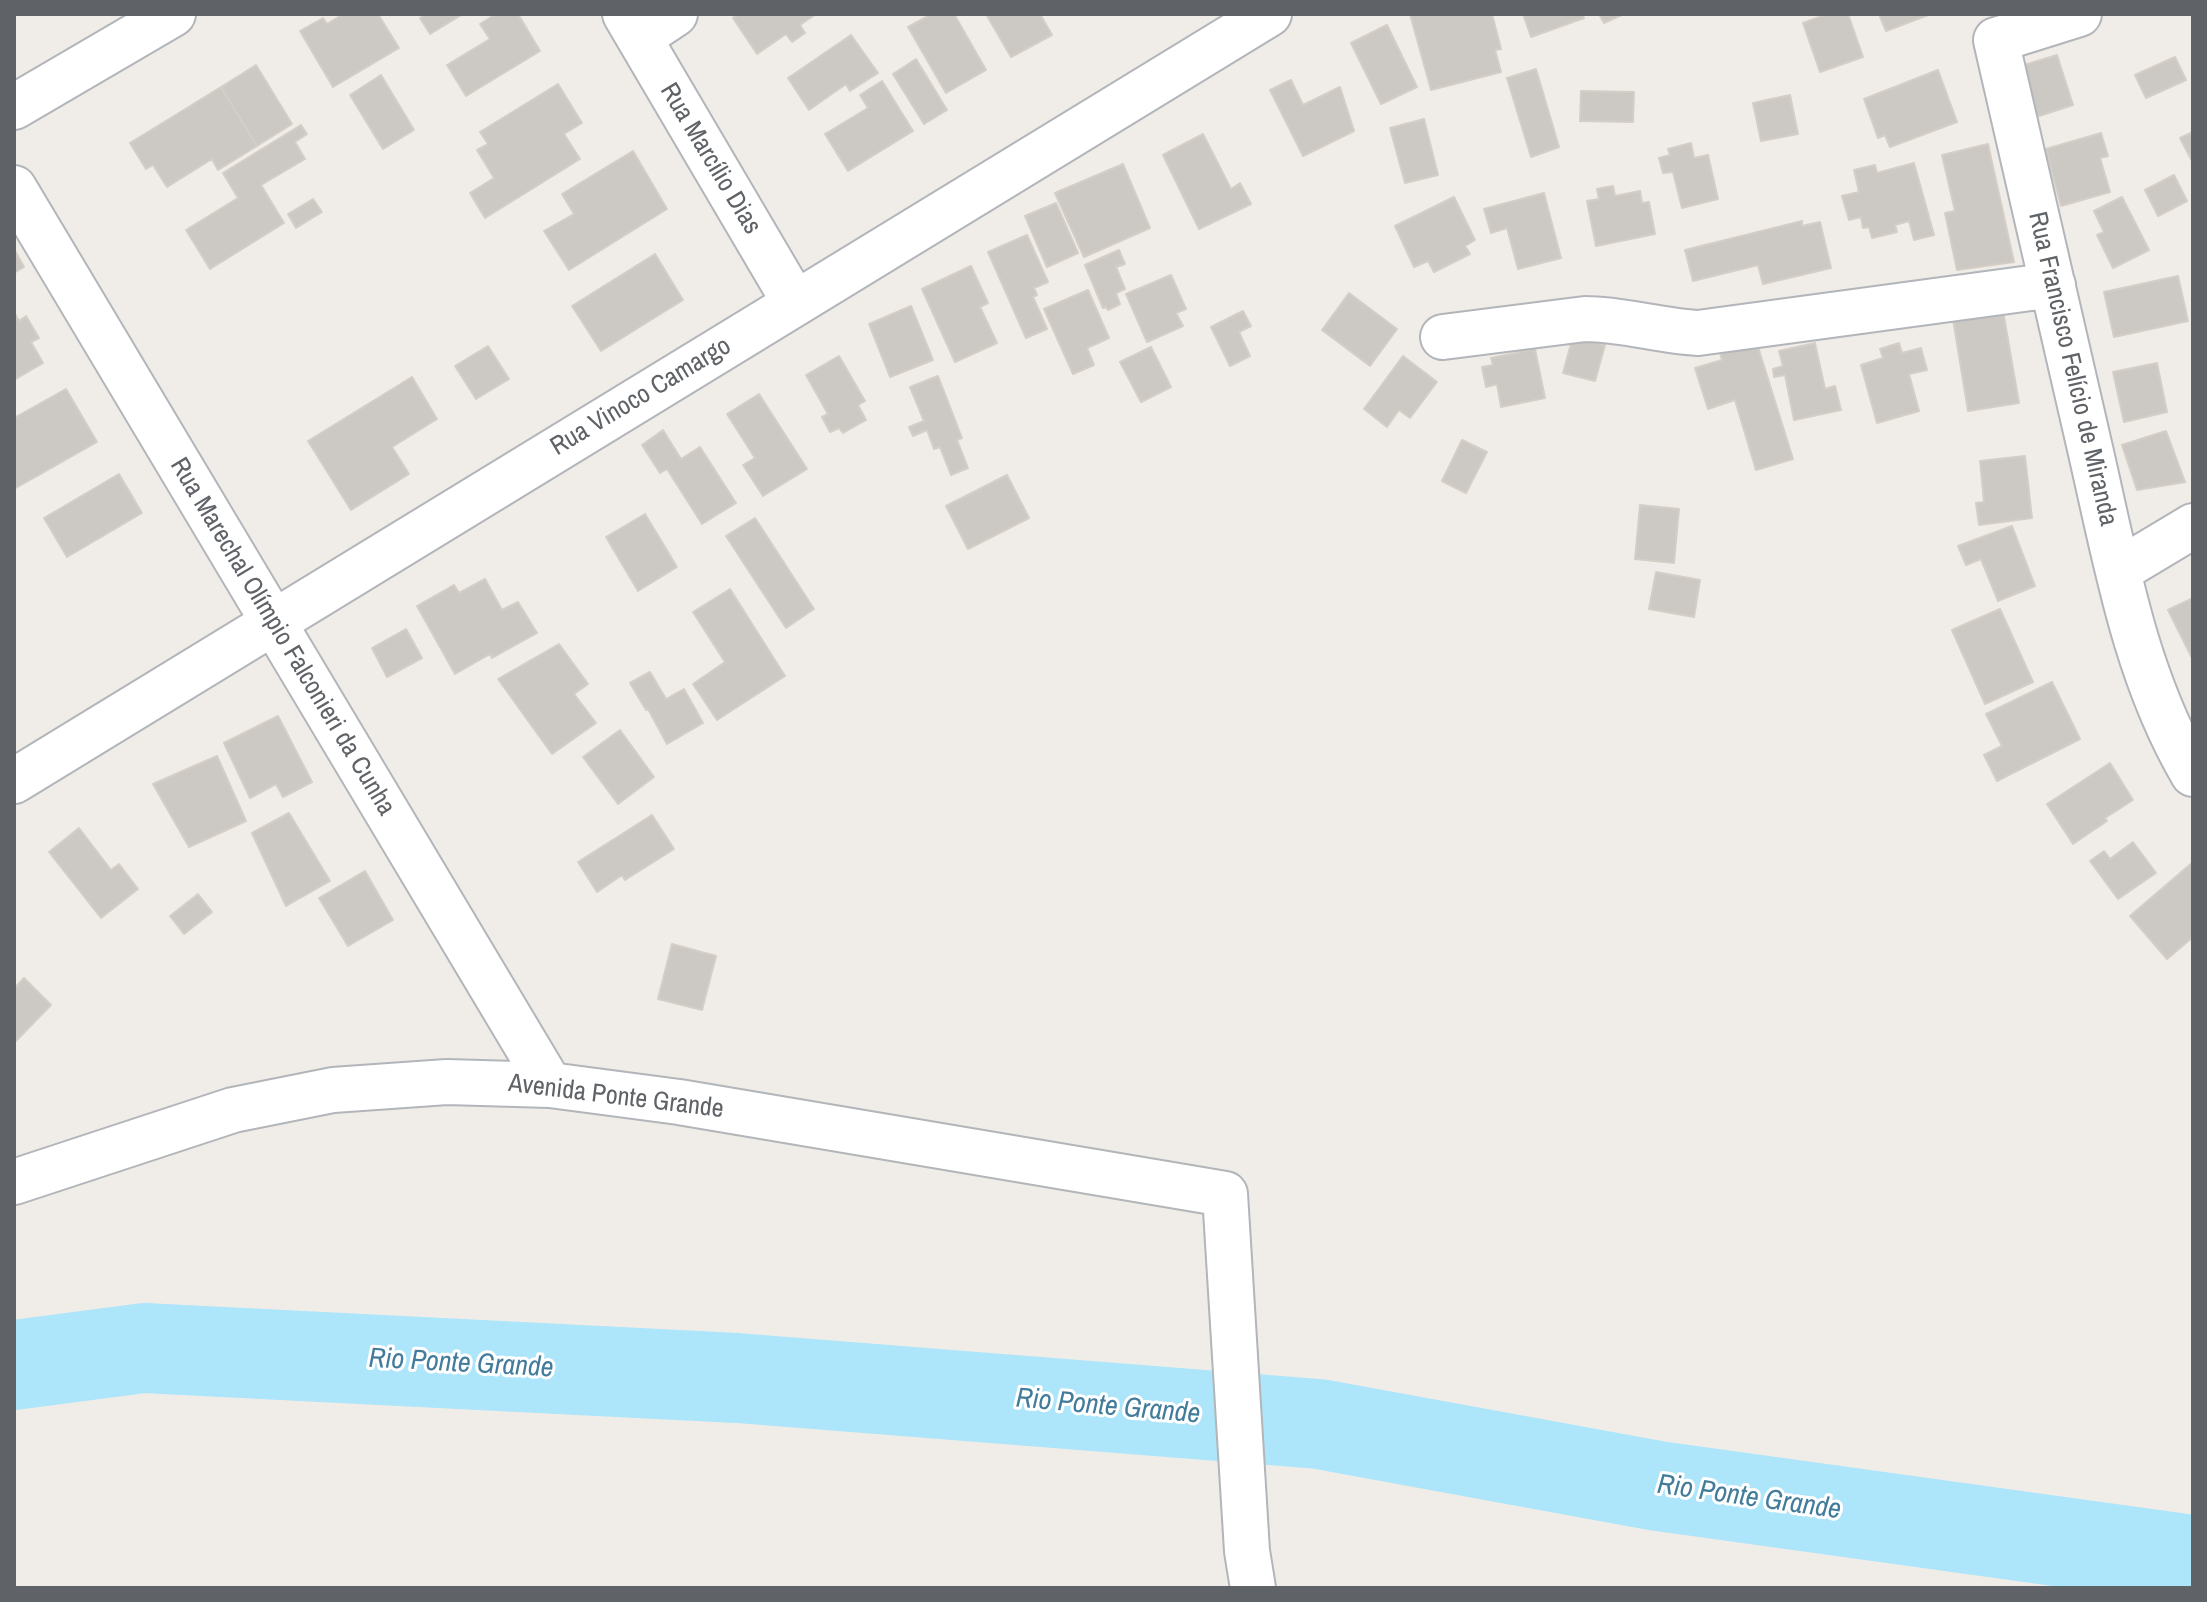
<!DOCTYPE html>
<html>
<head>
<meta charset="utf-8">
<style>
  body { margin:0 }
  #map { position:relative; width:2207px; height:1602px; overflow:hidden; background:#f0ede8; font-family:"Archivo Narrow",sans-serif }
  canvas { display:block }
  .frame { position:absolute; inset:0; border:16px solid #5f6367; pointer-events:none }
</style>
</head>
<body>
<div id="map">
<canvas width="2207" height="1602"></canvas>
<div class="frame"></div>
</div>
<script>
const ctx = document.querySelector('canvas').getContext('2d');
ctx.lineJoin = 'round';
function strokePath(path, color, width, dash) {
  ctx.strokeStyle = color;
  ctx.lineWidth = width;
  ctx.lineCap = dash ? 'butt' : 'round';
  ctx.setLineDash(dash || []);
  ctx.stroke(path);
}
function fill(path, color) {
  ctx.fillStyle = color;
  ctx.fill(path, 'evenodd');
}
function write(font, color, halo, rows, align = 'center') {
  ctx.font = font + ' "Archivo Narrow",sans-serif';
  ctx.lineWidth = 6;
  ctx.setLineDash([]);
  ctx.textBaseline = 'middle';
  ctx.strokeStyle = halo;
  ctx.fillStyle = color;
  for (const [text, x, y, turn = 0] of rows) {
    ctx.save();
    ctx.translate(x, y);
    ctx.rotate((+turn || 0) * Math.PI / 180);
    ctx.textAlign = isNaN(turn) ? turn : align;
    if (halo) ctx.strokeText(text, 0, 0);
    ctx.fillText(text, 0, 0);
    ctx.restore();
  }
}
const river = new Path2D(`
  M 14,1365 L 144,1348 L 737,1378 L 1319,1424 L 1658,1486 L 2193,1560`);
const building = new Path2D(`
  M 339,14 L 378,14 L 399,48 L 333,87 L 300,31 L 323,18 L 327,24 L 340,16 Z
  M 427,14 L 463,14 L 430,34 L 420,18 Z
  M 496,14 L 518,14 L 540,51 L 466,96 L 447,65 L 490,39 L 480,24 Z
  M 738,14 L 816,14 L 800,25 L 805,33 L 792,42 L 786,34 L 757,54 L 733,18 Z
  M 932,14 L 954,14 L 986,70 L 946,93 L 908,27 Z
  M 986,14 L 1040,14 L 1052,35 L 1011,57 Z
  M 1410,14 L 1492,14 L 1501,49 L 1495,50 L 1501,72 L 1431,90 Z
  M 1523,14 L 1582,14 L 1584,18 L 1531,37 Z
  M 1599,14 L 1624,14 L 1604,23 Z
  M 1828,14 L 1848,14 L 1863,57 L 1820,72 L 1803,23 Z
  M 1879,14 L 1931,14 L 1886,31 Z
  M 1387,25 L 1417,87 L 1381,104 L 1351,43 Z
  M 851,35 L 878,73 L 850,91 L 846,84 L 809,110 L 788,78 Z
  M 2057,55 L 2073,105 L 2036,117 L 2021,66 Z
  M 2175,57 L 2186,80 L 2146,98 L 2135,75 Z
  M 916,59 L 947,110 L 924,124 L 893,74 Z
  M 256,65 L 292,124 L 257,146 L 221,87 Z
  M 1536,69 L 1559,147 L 1531,157 L 1507,78 Z
  M 1938,70 L 1957,122 L 1890,147 L 1885,135 L 1878,138 L 1864,99 Z
  M 381,75 L 414,130 L 383,149 L 350,95 Z
  M 1291,80 L 1303,105 L 1340,87 L 1354,131 L 1303,156 L 1270,90 Z
  M 882,81 L 913,131 L 848,171 L 825,134 L 868,108 L 860,95 Z
  M 558,84 L 582,123 L 564,134 L 580,159 L 485,218 L 470,193 L 494,178 L 477,150 L 488,144 L 480,132 Z
  M 221,87 L 257,146 L 218,170 L 212,159 L 167,187 L 153,165 L 146,169 L 130,143 Z
  M 1581,91 L 1634,92 L 1633,122 L 1580,121 Z
  M 1790,95 L 1798,134 L 1761,141 L 1753,103 Z
  M 1424,119 L 1438,175 L 1405,183 L 1390,128 Z
  M 301,125 L 307,134 L 295,142 L 305,159 L 261,185 L 284,223 L 210,269 L 186,230 L 238,198 L 223,173 Z
  M 2193,132 L 2193,163 L 2180,138 Z
  M 2101,133 L 2108,156 L 2100,158 L 2110,192 L 2061,206 L 2046,149 Z
  M 1203,134 L 1231,189 L 1240,183 L 1251,204 L 1199,229 L 1163,155 Z
  M 1691,143 L 1694,158 L 1708,155 L 1718,199 L 1682,208 L 1673,172 L 1663,173 L 1659,158 L 1670,155 L 1668,149 Z
  M 1988,144 L 2014,262 L 1957,270 L 1945,213 L 1955,211 L 1942,155 Z
  M 633,151 L 667,209 L 569,270 L 544,231 L 574,214 L 562,194 Z
  M 1914,163 L 1934,235 L 1914,240 L 1909,221 L 1895,225 L 1897,232 L 1872,238 L 1869,227 L 1863,228 L 1861,217 L 1849,220 L 1842,196 L 1859,192 L 1854,170 L 1875,165 L 1877,173 Z
  M 1123,164 L 1150,228 L 1084,257 L 1055,193 Z
  M 2174,175 L 2187,201 L 2158,216 L 2145,190 Z
  M 1613,186 L 1615,196 L 1640,191 L 1642,203 L 1649,202 L 1655,234 L 1596,246 L 1587,201 L 1599,199 L 1597,189 Z
  M 1544,193 L 1561,258 L 1518,269 L 1507,228 L 1491,233 L 1484,209 Z
  M 1454,197 L 1475,240 L 1465,246 L 1470,254 L 1434,272 L 1428,261 L 1414,267 L 1395,226 Z
  M 2122,197 L 2149,250 L 2113,268 L 2097,235 L 2104,232 L 2094,211 Z
  M 313,199 L 322,212 L 296,228 L 288,214 Z
  M 1056,203 L 1078,253 L 1047,267 L 1025,216 Z
  M 1802,221 L 1802,226 L 1820,222 L 1831,268 L 1763,284 L 1758,265 L 1693,281 L 1685,250 Z
  M 1027,235 L 1048,282 L 1034,288 L 1037,295 L 1033,297 L 1047,329 L 1026,338 L 988,252 Z
  M 14,249 L 24,267 L 14,273 Z
  M 1119,250 L 1125,264 L 1116,267 L 1125,289 L 1116,293 L 1120,304 L 1108,310 L 1106,307 L 1103,308 L 1085,265 Z
  M 655,254 L 683,300 L 601,351 L 572,306 Z
  M 971,266 L 988,303 L 980,307 L 997,343 L 955,362 L 922,289 Z
  M 1171,275 L 1186,309 L 1176,313 L 1183,326 L 1147,342 L 1126,294 Z
  M 2178,276 L 2188,321 L 2114,337 L 2104,292 Z
  M 1088,290 L 1109,338 L 1087,348 L 1094,365 L 1073,374 L 1044,309 Z
  M 1349,293 L 1397,329 L 1370,366 L 1322,330 Z
  M 2002,305 L 2019,403 L 1968,411 L 1952,313 Z
  M 911,306 L 933,360 L 890,377 L 869,324 Z
  M 1243,311 L 1251,326 L 1239,332 L 1250,356 L 1230,366 L 1211,327 Z
  M 14,312 L 19,321 L 26,316 L 39,338 L 31,342 L 43,363 L 14,380 Z
  M 1754,334 L 1793,459 L 1756,470 L 1735,400 L 1708,409 L 1695,368 L 1722,360 L 1718,345 Z
  M 1573,336 L 1605,345 L 1595,381 L 1563,373 Z
  M 1815,343 L 1825,389 L 1835,386 L 1841,410 L 1794,420 L 1785,375 L 1774,377 L 1773,369 L 1783,366 L 1779,351 Z
  M 1899,343 L 1902,353 L 1921,348 L 1927,370 L 1909,374 L 1919,411 L 1877,423 L 1861,365 L 1883,358 L 1880,349 Z
  M 488,346 L 509,379 L 476,399 L 455,366 Z
  M 1151,347 L 1171,387 L 1141,402 L 1120,362 Z
  M 1535,349 L 1545,398 L 1501,407 L 1497,384 L 1486,387 L 1482,367 L 1493,365 L 1491,358 Z
  M 839,356 L 865,401 L 858,405 L 866,420 L 843,433 L 839,428 L 830,432 L 822,417 L 828,414 L 806,375 Z
  M 1403,356 L 1437,382 L 1410,418 L 1399,410 L 1387,427 L 1364,409 Z
  M 2157,363 L 2167,412 L 2124,422 L 2113,372 Z
  M 938,376 L 962,438 L 957,440 L 968,468 L 951,475 L 940,447 L 934,449 L 927,430 L 913,436 L 909,427 L 924,421 L 910,387 Z
  M 412,377 L 437,419 L 392,447 L 409,474 L 351,510 L 308,441 Z
  M 66,389 L 97,442 L 14,489 L 14,418 Z
  M 759,394 L 807,469 L 763,496 L 743,465 L 755,458 L 727,414 Z
  M 663,430 L 681,459 L 700,447 L 736,503 L 702,524 L 667,469 L 660,473 L 642,445 Z
  M 2166,431 L 2185,482 L 2137,490 L 2122,445 Z
  M 1462,440 L 1487,452 L 1466,493 L 1442,481 Z
  M 2025,456 L 2032,518 L 1979,525 L 1976,503 L 1984,502 L 1980,461 Z
  M 119,474 L 142,513 L 67,557 L 44,518 Z
  M 1007,475 L 1029,518 L 968,549 L 946,506 Z
  M 1640,505 L 1679,509 L 1674,563 L 1635,559 Z
  M 645,514 L 677,567 L 638,591 L 606,537 Z
  M 755,518 L 814,609 L 786,628 L 726,536 Z
  M 2012,526 L 2035,586 L 1998,601 L 1981,559 L 1966,565 L 1958,546 Z
  M 1656,572 L 1700,580 L 1694,617 L 1649,609 Z
  M 485,579 L 502,610 L 518,602 L 537,633 L 492,658 L 490,654 L 455,674 L 417,606 L 454,585 L 459,593 Z
  M 730,589 L 785,676 L 717,720 L 693,684 L 725,662 L 693,612 Z
  M 2193,598 L 2193,660 L 2168,610 Z
  M 2000,609 L 2033,682 L 1985,704 L 1952,630 Z
  M 406,629 L 422,658 L 387,677 L 372,648 Z
  M 559,644 L 588,684 L 574,694 L 596,723 L 552,754 L 498,679 Z
  M 650,672 L 666,699 L 684,689 L 703,723 L 667,744 L 648,709 L 646,710 L 630,683 Z
  M 2052,682 L 2080,739 L 1997,781 L 1984,755 L 2002,746 L 1986,714 Z
  M 278,716 L 312,782 L 283,797 L 276,784 L 250,798 L 224,743 Z
  M 620,730 L 654,777 L 618,804 L 583,757 Z
  M 217,756 L 246,821 L 189,847 L 153,784 Z
  M 2110,763 L 2133,800 L 2105,818 L 2107,821 L 2073,844 L 2047,804 Z
  M 289,813 L 330,881 L 286,906 L 252,833 Z
  M 652,815 L 674,849 L 625,880 L 622,875 L 597,892 L 578,862 Z
  M 79,828 L 111,870 L 119,864 L 138,889 L 101,918 L 49,852 Z
  M 2133,842 L 2156,873 L 2118,899 L 2090,861 L 2104,851 L 2110,859 Z
  M 2193,862 L 2193,937 L 2167,959 L 2130,916 Z
  M 365,871 L 393,920 L 348,946 L 319,898 Z
  M 198,894 L 212,912 L 184,934 L 170,916 Z
  M 672,944 L 716,956 L 702,1010 L 658,999 Z
  M 24,978 L 51,1005 L 14,1043 L 14,989 Z`);
const minor = new Path2D(`
  M 625,14 L 795,303
  M 2079,14 L 1996,40 C 2027,175 2058,310 2089,444 C 2115,556 2134,674 2193,774
  M 639,38 L 675,14
  M 14,107 L 173,14
  M 14,188 L 550,1085
  M 1443,337 L 1585,319 C 1623,319 1660,331 1698,333 L 2053,285
  M 2118,571 L 2193,526
  M 14,781 L 1269,14
  M 14,1182 L 233,1110 L 333,1090 L 447,1082 L 550,1085 L 679,1102 L 1225,1194 L 1247,1551 L 1253,1588`);
const streetNames = [
  ["Rua Marcílio Dias",710,159,59],
  ["Rua Francisco Felício de Miranda",2072,369,77],
  ["Rua Vinoco Camargo",641,397,-31],
  ["Rua Marechal Olímpio Falconieri da Cunha",282,637,59],
  ["Avenida Ponte Grande",616,1097,7]
];
const waterNames = [
  ["Rio Ponte Grande",461,1364,3],
  ["Rio Ponte Grande",1108,1407,5],
  ["Rio Ponte Grande",1749,1498,8]
];
strokePath(river, '#ade5fa', 90);
fill(building, '#ccc8c4');
strokePath(building, '#d4cec6', 2);
strokePath(minor, '#b2b5b9', 48);
strokePath(minor, '#fff', 44);
write('26px', '#5f6367', '#fff', streetNames);
write('italic 28px', '#437c9b', '#fff', waterNames);
</script>
</body>
</html>
